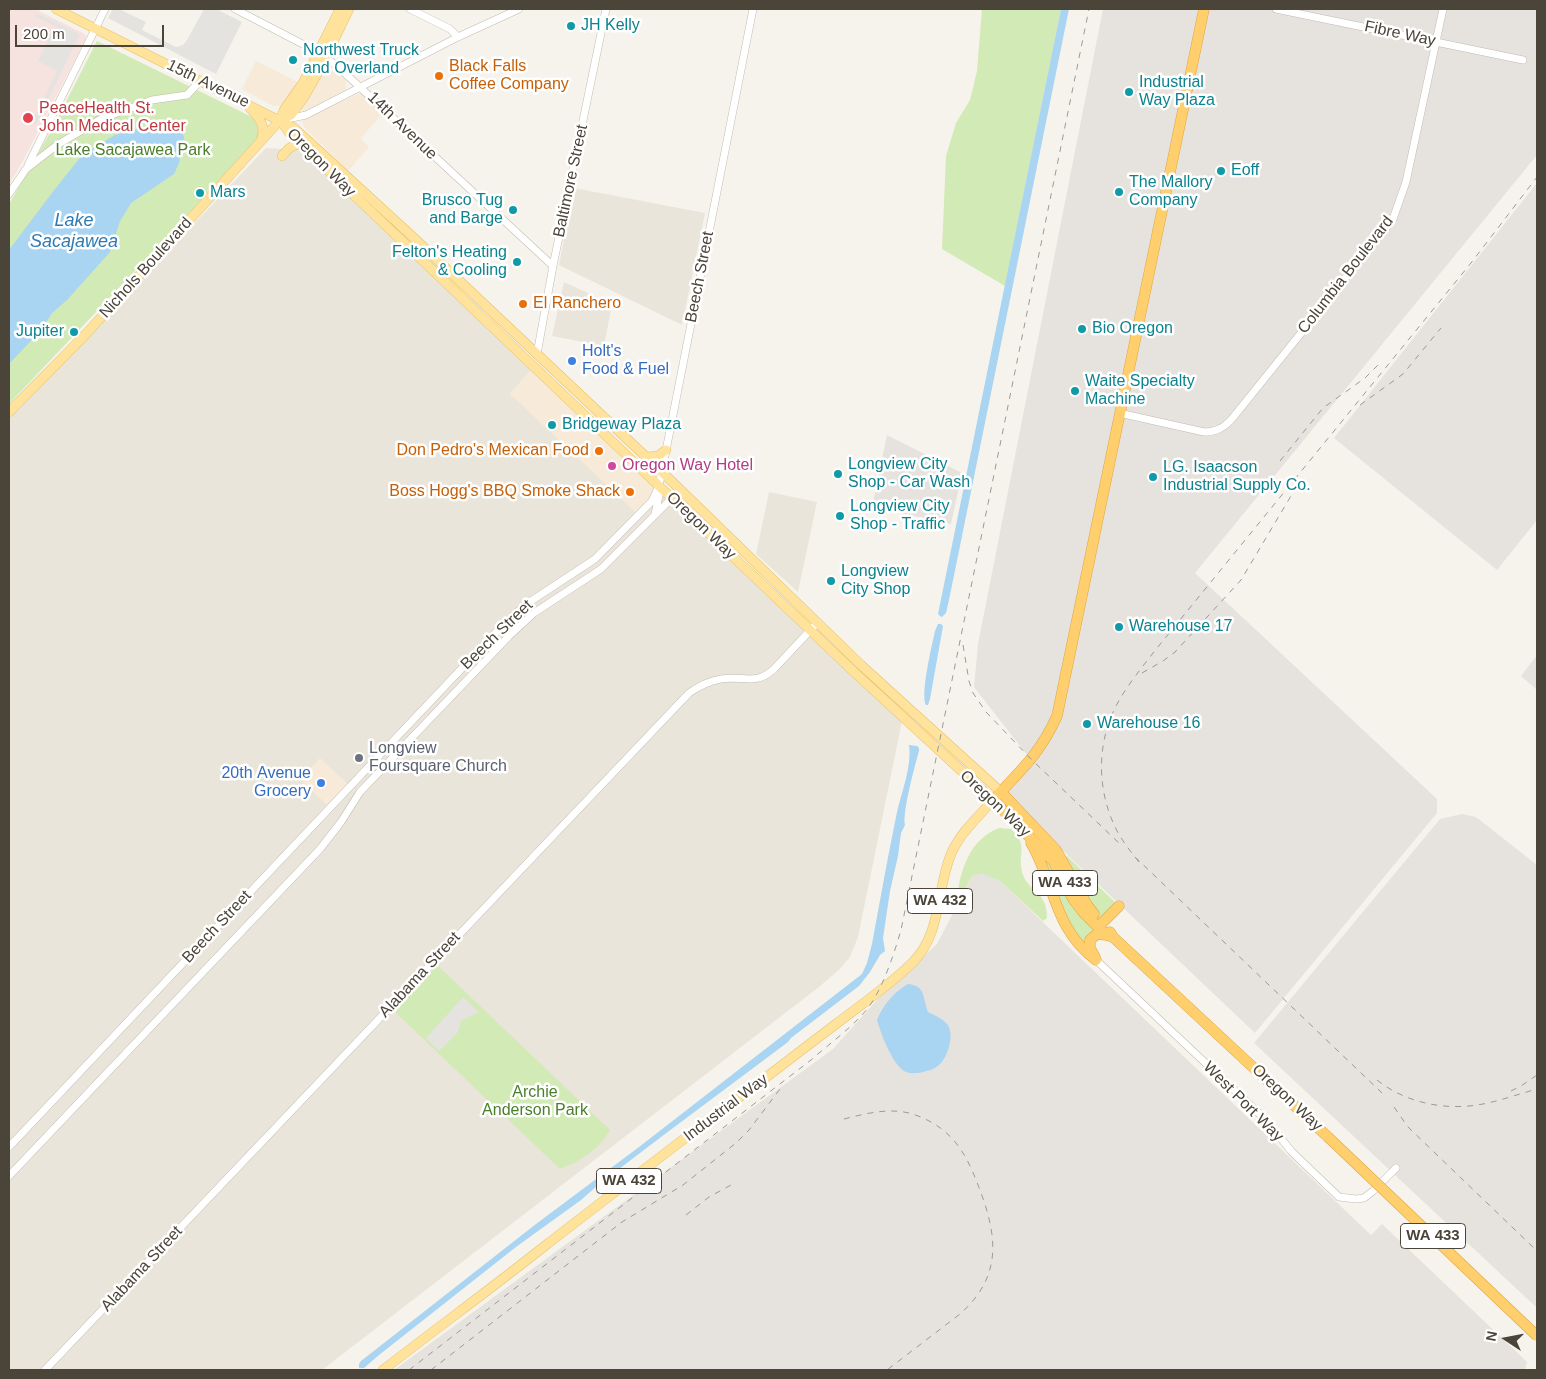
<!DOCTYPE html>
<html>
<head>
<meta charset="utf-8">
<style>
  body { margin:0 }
  #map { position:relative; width:1546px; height:1379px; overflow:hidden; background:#f6f3ec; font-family:Arial,sans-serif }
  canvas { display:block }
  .frame { position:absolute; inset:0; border:10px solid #4b4439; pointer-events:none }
  .north { position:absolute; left:1481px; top:1314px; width:50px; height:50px; -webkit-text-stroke:4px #fff; paint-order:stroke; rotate:281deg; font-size:14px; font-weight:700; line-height:20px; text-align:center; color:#4b4439 }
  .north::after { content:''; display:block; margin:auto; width:18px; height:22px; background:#4b4439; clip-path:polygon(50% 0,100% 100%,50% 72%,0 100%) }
  .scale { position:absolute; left:15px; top:25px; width:149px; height:22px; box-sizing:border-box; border:2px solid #4b4439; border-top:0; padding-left:6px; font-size:15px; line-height:18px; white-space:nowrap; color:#4b4439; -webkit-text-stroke:4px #fff; paint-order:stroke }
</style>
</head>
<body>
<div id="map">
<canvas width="1546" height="1379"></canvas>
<div class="frame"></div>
<div class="north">N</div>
<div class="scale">200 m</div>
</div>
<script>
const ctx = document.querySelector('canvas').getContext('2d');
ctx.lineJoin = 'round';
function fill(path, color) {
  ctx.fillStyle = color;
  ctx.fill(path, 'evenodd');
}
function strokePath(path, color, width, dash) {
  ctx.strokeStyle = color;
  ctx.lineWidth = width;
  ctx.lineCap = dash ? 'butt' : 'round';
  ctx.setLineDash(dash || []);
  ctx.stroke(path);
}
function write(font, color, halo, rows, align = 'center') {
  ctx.font = font + ' Arial,sans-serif';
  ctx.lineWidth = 5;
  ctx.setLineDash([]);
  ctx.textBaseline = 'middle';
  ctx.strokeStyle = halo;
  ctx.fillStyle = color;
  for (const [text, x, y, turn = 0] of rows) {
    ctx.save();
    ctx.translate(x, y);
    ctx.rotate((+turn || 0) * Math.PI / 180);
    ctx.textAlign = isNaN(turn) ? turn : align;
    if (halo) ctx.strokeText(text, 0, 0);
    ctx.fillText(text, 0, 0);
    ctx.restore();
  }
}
const residential = new Path2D(`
  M 266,148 L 300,150 L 532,369 L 510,394 L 654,485 L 902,721 L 858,937 L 850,957 L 840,969 L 819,987 L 322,1370 L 9,1370 L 9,418 Z
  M 574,188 L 705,213 L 682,325 L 559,265 Z
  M 564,282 L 612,304 L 604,346 L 552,336 Z
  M 769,492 L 817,502 L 798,592 L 756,554 Z`);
const commercial = new Path2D(`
  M 256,61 L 299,83 L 280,106 L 273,106 L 242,89 Z
  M 329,69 L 346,80 L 346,88 L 345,90 L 303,112 L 302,109 L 322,73 Z
  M 361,93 L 364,94 L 383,113 L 361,138 L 369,147 L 348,171 L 304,127 L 302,121 L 304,118 Z
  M 532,369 L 654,485 L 652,497 L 636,513 L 510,394 Z
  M 320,758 L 348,784 L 328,806 L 300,779 Z`);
const industrial = new Path2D(`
  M 1103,9 L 1537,9 L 1537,155 L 1195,573 L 1437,799 L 1437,813 L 1255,1033 L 1001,792 L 1031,760 L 974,687 L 978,644 Z
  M 1537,183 L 1537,520 L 1497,570 L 1334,438 Z
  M 887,435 L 962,473 L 951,524 L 872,507 Z
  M 1537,655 L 1537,690 L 1521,676 Z
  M 1462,814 L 1476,817 L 1537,865 L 1537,1308 L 1254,1043 L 1440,819 Z
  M 982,872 L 1000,881 L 1050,929 L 1371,1235 L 1382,1224 L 1527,1362 L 1525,1370 L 394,1370 L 833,1049 L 886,990 L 937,944 L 973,875 Z`);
const medical = new Path2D(`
  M 9,9 L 35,9 L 85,34 L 86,38 L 25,157 L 9,185 Z`);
const green = new Path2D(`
  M 982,9 L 1061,9 L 1005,286 L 942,249 L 946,156 L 956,123 L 970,100 L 977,71 Z
  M 97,41 L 254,118 L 260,122 L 260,135 L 181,222 L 9,404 L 9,204 L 51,131 Z
  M 999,828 L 1011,829 C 1030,847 1016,854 1023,875 C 1030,893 1047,891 1047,918 L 1043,921 L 1000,881 L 982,873 L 973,875 L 959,900 L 957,898 C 960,870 970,839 999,828 Z
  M 1045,852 L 1101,929 L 1089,944 L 1077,943 L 1043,865 Z
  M 1067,856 L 1119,906 L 1102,923 L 1092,913 L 1063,861 Z
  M 437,965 L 610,1130 C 601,1148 579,1162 560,1169 L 394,1011 Z`);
const parking = new Path2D(`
  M 113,9 L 119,9 L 146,22 L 142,30 L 176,47 L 183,45 L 187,40 L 204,9 L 216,9 L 242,22 L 216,74 L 108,18 Z
  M 38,14 L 80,34 L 36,124 L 32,122 L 57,71 L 38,61 L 51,33 L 56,33 L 59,28 L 34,16 Z
  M 463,997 L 479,1012 L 461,1021 L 458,1032 L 439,1051 L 426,1038 Z`);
const water = new Path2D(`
  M 1061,9 L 1069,9 L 949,600 L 946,613 L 942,617 L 940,616 L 938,614 Z
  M 174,124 L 179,125 L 184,137 L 179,163 L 174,174 L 131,203 L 120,221 L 110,252 L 67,300 L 52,313 L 42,329 L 9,364 L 9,250 L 55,189 L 83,154 L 115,135 L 145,127 Z
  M 938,624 L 941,624 L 943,626 L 930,699 L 928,705 L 926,705 C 920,695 932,645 935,631 Z
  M 909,745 L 917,746 L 919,748 L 919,751 C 915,765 902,813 905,825 L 901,833 L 898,856 L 890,891 L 883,938 L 885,951 L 880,955 L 870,972 L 859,986 L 791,1038 L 788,1042 L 665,1134 L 598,1185 L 581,1200 L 516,1247 L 379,1355 L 364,1368 L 359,1368 L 359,1364 L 361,1361 L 536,1224 L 639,1147 L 862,974 L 867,963 L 872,944 C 880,900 888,856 897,812 C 902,791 912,766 909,745 Z
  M 908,984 C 926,986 922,997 928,1012 C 934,1015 943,1019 947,1024 C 955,1034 948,1056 940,1064 C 934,1070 927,1071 919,1073 C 914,1073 909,1074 904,1071 C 892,1063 881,1034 877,1020 C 883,1005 894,992 908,984 Z`);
const minor = new Path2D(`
  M 235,9 L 318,52 L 337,66 L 553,266
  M 410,9 L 450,29 L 458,37
  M 1276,9 L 1523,60
  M 287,119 L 306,115 L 458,37 L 519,9
  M 28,165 L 105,9
  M 9,194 L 26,169 L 57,145 L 101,119 L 152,100 L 187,95 L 201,80
  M 537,354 L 553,266 L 606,9
  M 1119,413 L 1204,432 C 1216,432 1223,428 1231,420 L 1393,219 L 1406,182 L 1443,9
  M 655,514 L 659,496 L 659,488
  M 1096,960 L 1265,1119 L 1292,1152 L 1339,1197 L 1356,1199 L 1364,1198 L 1373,1191 L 1396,1168
  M 9,1147 L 500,628 L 525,605 L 595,559 L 652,501 L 659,486 L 753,9
  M 9,1176 L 320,849 L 341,822 L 360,792 L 509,636 L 534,613 L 601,569 L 672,498
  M 45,1370 L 689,693 C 699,686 709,681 721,679 C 743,675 754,686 773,670 L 818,622`);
const major = new Path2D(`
  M 56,9 L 294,128 L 414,238 L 661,471 L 861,665 L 1001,792
  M 250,108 C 259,118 267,126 261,140
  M 280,120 L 292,136 L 853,671 L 993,800 C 978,817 960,833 951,854 C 936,890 942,933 913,962 C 890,985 862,1004 836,1024 C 795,1055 754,1087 713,1117 C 657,1159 602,1202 546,1245 C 492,1288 437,1328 383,1370
  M 280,120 L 291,115 L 304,97 L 320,69 L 349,9
  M 282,156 C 287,151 292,143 301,145
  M 9,412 L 86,334 L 280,120 L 284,110 L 303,83 L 340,9
  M 646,457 L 658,456 L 666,450`);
const highway = new Path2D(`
  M 1001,792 L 1056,850 L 1087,905 L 1094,914
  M 1031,843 C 1056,886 1053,928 1096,960
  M 1102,923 L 1119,906
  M 1110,932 L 1113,937 L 1328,1137
  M 1113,937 L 1106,935 L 1083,912 L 1073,899 L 1053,861 L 993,800 C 1020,771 1040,754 1057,716 L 1204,9
  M 1095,957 L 1090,948 L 1090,940 L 1097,934 L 1106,935`);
const rail = new Path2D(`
  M 1360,405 L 1403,374 L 1441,328
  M 1280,461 L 1323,408 L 1365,378 L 1381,362
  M 963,645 L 969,681 L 973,693 L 986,712 L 1032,760 L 1120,844
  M 1142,673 L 1163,661 L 1175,652 L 1241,580 L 1301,479
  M 1135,857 L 1382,1093
  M 1139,862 C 1131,852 1123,842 1117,831 C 1097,792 1096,745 1116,706 C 1126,687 1140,670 1153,653 L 1471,263 L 1537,177
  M 1377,1080 C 1402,1100 1436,1109 1469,1106 C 1492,1104 1515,1095 1537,1089
  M 1511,1091 L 1521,1086 L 1537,1075
  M 1394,1107 L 1408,1127 L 1537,1251
  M 844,1119 C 868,1113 894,1106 918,1116 C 952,1129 966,1153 978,1185 C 997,1234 1004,1275 960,1314 L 887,1370
  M 686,1215 L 709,1197 L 731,1185
  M 409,1370 L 811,1060 C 830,1043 852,1028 868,1008 C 883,988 894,954 901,930 L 1089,9
  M 431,1370 L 622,1222 L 683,1185 L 736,1143 L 749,1130 L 780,1089`);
const highwayBridge = new Path2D(`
  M 1328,1137 L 1537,1336`);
const markers = [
  [571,26,5,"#0f9aa8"],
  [293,60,5,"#0f9aa8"],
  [439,76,5,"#e8710a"],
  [1129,92,5,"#0f9aa8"],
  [28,118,6,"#e0444e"],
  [1221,171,5,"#0f9aa8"],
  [1119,192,5,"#0f9aa8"],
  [200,193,5,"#0f9aa8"],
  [513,210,5,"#0f9aa8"],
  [517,262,5,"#0f9aa8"],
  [523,304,5,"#e8710a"],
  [1082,329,5,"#0f9aa8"],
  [74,332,5,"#0f9aa8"],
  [572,361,5,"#3f7fe0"],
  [1075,391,5,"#0f9aa8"],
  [552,425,5,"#0f9aa8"],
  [599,451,5,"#e8710a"],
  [612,466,5,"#d1479c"],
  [838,474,5,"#0f9aa8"],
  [1153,477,5,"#0f9aa8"],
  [630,492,5,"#e8710a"],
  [840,516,5,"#0f9aa8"],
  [831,581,5,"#0f9aa8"],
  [1119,627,5,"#0f9aa8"],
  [1087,724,5,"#0f9aa8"],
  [359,758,5,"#6b7280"],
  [321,783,5,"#3f7fe0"]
];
const shields = [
  [1065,883,65],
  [940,901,65],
  [629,1181,65],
  [1433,1236,65]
];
const shieldNames = [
  ["WA 433",1065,883],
  ["WA 432",940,901],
  ["WA 432",629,1181],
  ["WA 433",1433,1236]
];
const cultureNames = [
  ["JH Kelly",581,26],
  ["Northwest Truck",303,51],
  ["and Overland",303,69],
  ["Industrial",1139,83],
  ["Way Plaza",1139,101],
  ["Eoff",1231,171],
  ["The Mallory",1129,183],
  ["Company",1129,201],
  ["Mars",210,193],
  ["Brusco Tug",503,201,"right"],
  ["and Barge",503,219,"right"],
  ["Felton's Heating",507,253,"right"],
  ["& Cooling",507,271,"right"],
  ["Bio Oregon",1092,329],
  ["Jupiter",64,332,"right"],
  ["Waite Specialty",1085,382],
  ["Machine",1085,400],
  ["Bridgeway Plaza",562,425],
  ["Longview City",848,465],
  ["Shop - Car Wash",848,483],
  ["LG. Isaacson",1163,468],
  ["Industrial Supply Co.",1163,486],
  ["Longview City",850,507],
  ["Shop - Traffic",850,525],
  ["Longview",841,572],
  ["City Shop",841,590],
  ["Warehouse 17",1129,627],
  ["Warehouse 16",1097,724]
];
const streetNames = [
  ["Fibre Way",1400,34,12],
  ["15th Avenue",208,84,26],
  ["14th Avenue",402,126,44],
  ["Oregon Way",321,163,45],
  ["Baltimore Street",571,181,-78],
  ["Nichols Boulevard",146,268,-48],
  ["Columbia Boulevard",1346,275,-52],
  ["Beech Street",700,277,-79],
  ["Oregon Way",701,526,44],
  ["Beech Street",497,635,-44],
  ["Oregon Way",995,804,43],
  ["Beech Street",217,927,-47],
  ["Alabama Street",420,975,-47],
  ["Oregon Way",1287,1098,43],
  ["West Port Way",1243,1102,45],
  ["Industrial Way",726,1108,-37],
  ["Alabama Street",142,1269,-47]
];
const foodNames = [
  ["Black Falls",449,67],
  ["Coffee Company",449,85],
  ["El Ranchero",533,304],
  ["Don Pedro's Mexican Food",589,451,"right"],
  ["Boss Hogg's BBQ Smoke Shack",620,492,"right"]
];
const healthNames = [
  ["PeaceHealth St.",39,109],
  ["John Medical Center",39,127]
];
const parkNames = [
  ["Lake Sacajawea Park",133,151],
  ["Archie",535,1093],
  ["Anderson Park",535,1111]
];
const shopNames = [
  ["Holt's",582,352],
  ["Food & Fuel",582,370],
  ["20th Avenue",311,774,"right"],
  ["Grocery",311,792,"right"]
];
const hotelNames = [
  ["Oregon Way Hotel",622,466]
];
const worshipNames = [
  ["Longview",369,749],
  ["Foursquare Church",369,767]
];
const waterNames = [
  ["Lake",74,221],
  ["Sacajawea",74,242]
];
fill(residential, '#eae5da');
fill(commercial, '#f7ead8');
fill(industrial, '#e6e2dd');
fill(medical, '#f6e3e0');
fill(green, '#d2eab5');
fill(parking, '#e5e3e0');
fill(water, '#a9d4f2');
strokePath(minor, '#c2bbae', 8);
strokePath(major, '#e6c16a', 10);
strokePath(highway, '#e0a43c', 11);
strokePath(minor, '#fff', 7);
strokePath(major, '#ffe39c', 9);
strokePath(highway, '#ffcf6e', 10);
strokePath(rail, '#9a9a9a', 1, [6, 6]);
strokePath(highwayBridge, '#e0a43c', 11, []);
strokePath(highwayBridge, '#ffcf6e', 10);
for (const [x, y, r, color] of markers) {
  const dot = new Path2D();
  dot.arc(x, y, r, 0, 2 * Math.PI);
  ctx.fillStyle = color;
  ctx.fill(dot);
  strokePath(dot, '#fff', 2);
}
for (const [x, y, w] of shields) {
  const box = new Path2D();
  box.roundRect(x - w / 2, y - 12.5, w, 25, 4);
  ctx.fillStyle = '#fff';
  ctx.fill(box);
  strokePath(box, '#4b4439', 1);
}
write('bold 15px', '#4b4439', null, shieldNames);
write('16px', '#0d838f', '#fff', cultureNames, 'left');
write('16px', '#4b4439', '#fff', streetNames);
write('16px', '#c56008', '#fff', foodNames, 'left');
write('16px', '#be3a42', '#fff', healthNames, 'left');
write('16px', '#4a7f2a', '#fff', parkNames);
write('16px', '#366cbe', '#fff', shopNames, 'left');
write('16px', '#b23c85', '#fff', hotelNames, 'left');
write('16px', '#5b616d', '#fff', worshipNames, 'left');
write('italic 18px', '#2e7ab2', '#fff', waterNames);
</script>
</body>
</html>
